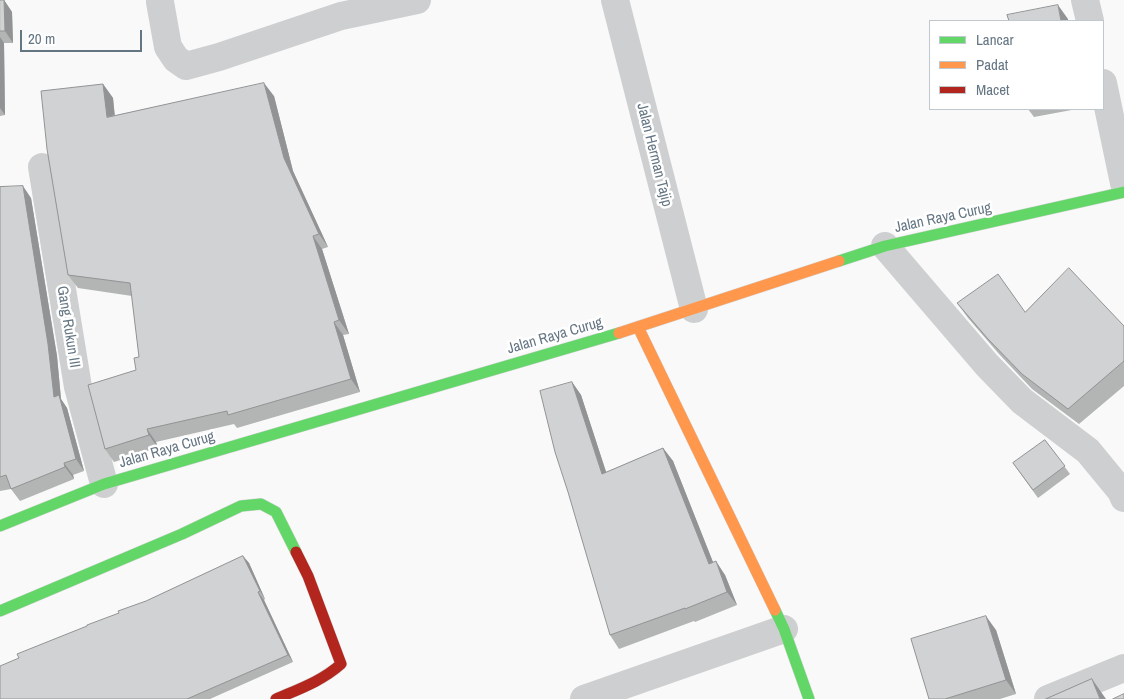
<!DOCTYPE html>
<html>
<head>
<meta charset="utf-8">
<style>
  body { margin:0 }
  #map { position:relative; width:1124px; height:699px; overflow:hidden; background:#f9f9f9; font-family:"Archivo Narrow",sans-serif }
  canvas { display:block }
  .legend { position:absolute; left:929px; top:20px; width:175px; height:90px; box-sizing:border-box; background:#fff; border:1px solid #c1c8cd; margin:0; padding:6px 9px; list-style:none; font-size:15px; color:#657683 }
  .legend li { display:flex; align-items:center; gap:10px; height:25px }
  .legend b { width:25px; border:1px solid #c1c8cd }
  .scale { position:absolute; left:20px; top:30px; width:122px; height:22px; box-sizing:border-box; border:2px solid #657683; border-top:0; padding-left:6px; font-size:15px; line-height:18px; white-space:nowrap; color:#657683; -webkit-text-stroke:4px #fff; paint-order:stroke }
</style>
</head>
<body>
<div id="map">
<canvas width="1124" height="699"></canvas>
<ul class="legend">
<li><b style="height:6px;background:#63d668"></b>Lancar</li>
<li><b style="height:6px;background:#ff974d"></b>Padat</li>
<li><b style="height:6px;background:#b3261e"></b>Macet</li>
</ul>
<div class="scale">20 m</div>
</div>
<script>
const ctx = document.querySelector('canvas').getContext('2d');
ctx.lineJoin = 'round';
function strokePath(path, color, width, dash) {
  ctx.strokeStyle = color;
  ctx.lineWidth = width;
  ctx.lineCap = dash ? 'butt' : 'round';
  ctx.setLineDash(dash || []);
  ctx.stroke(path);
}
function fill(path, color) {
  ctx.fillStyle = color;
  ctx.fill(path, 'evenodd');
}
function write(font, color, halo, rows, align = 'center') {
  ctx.font = font + ' "Archivo Narrow",sans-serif';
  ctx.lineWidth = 5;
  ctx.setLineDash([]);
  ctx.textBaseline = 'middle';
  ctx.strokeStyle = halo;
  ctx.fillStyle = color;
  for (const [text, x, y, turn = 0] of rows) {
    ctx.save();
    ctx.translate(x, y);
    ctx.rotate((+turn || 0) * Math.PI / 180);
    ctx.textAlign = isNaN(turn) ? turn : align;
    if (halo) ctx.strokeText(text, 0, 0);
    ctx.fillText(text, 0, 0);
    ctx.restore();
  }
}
const street = new Path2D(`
  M 615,0 L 694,309
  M 1085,0 L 1090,21
  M 160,2 L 168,47 L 176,59 L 186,66 L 219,57 L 341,16 L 417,0
  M 1103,83 L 1124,183
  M 42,167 L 78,387 L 104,484
  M 885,246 L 987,365 L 1022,401 L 1088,451 L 1121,491 L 1124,498
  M 584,699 L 784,629
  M 1048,699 L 1124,668`);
const fast = new Path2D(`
  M 839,261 L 885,246 L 1124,192
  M 0,526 L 104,484 L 619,333
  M 775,610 L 784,629 L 809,699
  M 0,611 L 182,534 L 241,506 L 261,504 L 276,512 L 296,552`);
const slow = new Path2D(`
  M 638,327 L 775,610
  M 619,333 L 839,261`);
const jam = new Path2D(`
  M 276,699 C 299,689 322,681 341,664 L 308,576 L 296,552`);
const wall = new Path2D(`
  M 0,0 L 4,0 L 12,12 L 13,43 L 4,43 L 5,115 L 0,116 Z
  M 103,84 L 113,98 L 115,116 L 274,96 L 293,171 L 328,247 L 322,249 L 349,334 L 343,335 L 360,392 L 237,428 L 234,424 L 156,442 L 158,448 L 114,462 L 105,449 L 136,370 L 139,357 L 132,296 L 78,288 L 68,275 Z
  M 1028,109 L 1077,109 L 1034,117 Z
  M 0,187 L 31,198 L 57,356 L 61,399 L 67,408 L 84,471 L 73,475 L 74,479 L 20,501 L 11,489 L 0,491 Z
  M 957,303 L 1124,326 L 1124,386 L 1079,424 L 1032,389 L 999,354 L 968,318 Z
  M 572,382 L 581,395 L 606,472 L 663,448 L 673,461 L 713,563 L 725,575 L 737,605 L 695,622 L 694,621 L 619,649 L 610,635 Z
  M 1045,440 L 1070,474 L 1038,498 L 1013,463 Z
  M 243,556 L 249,563 L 265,599 L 264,600 L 293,662 L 210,699 L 0,699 L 19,658 L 146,601 Z
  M 996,630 L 1016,694 L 1000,699 L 929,699 Z`);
const shadedWall = new Path2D(`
  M 4,0 L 12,12 L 13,43 L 5,31 Z
  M 1058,5 L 1068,19 L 1068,21 L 1061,21 Z
  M 0,37 L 4,43 L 5,115 L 0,108 Z
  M 264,83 L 274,96 L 293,171 L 328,247 L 319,234 L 284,158 Z
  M 103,84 L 113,98 L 116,131 L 107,117 Z
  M 23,186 L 31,198 L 57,356 L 61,399 L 67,408 L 84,471 L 76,459 L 54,397 Z
  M 313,236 L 322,249 L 349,334 L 339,320 Z
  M 334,322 L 343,335 L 360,392 L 351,379 Z
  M 572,382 L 581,395 L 611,487 L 602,474 Z
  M 147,429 L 156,442 L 158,448 L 149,435 Z
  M 663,448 L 673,461 L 719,577 L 709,564 Z
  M 64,463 L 73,475 L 74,479 L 65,467 Z
  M 243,556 L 249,563 L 265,599 L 260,591 Z
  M 716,561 L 725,575 L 737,605 L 727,592 Z
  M 258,592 L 264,600 L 293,662 L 288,655 Z
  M 986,616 L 996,630 L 1016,694 L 1006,680 Z
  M 1092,679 L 1106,699 L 1100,699 Z`);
const building = new Path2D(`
  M 0,0 L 4,0 L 5,31 L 0,31 Z
  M 1058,5 L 1061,21 L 1009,21 L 1007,15 Z
  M 264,83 L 284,158 L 319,234 L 313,236 L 339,320 L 334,322 L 351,379 L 228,415 L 227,411 L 147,429 L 149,435 L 105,449 L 88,385 L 136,370 L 134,358 L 139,357 L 130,283 L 68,275 L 47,149 L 41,91 L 103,84 L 107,117 Z
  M 23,186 L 48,344 L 54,397 L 59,395 L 76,459 L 64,463 L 65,467 L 11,489 L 6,475 L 0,477 L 0,187 Z
  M 1069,268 L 1124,326 L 1124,361 L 1068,409 L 1022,374 L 988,339 L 957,303 L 998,274 L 1025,312 Z
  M 572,382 L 602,474 L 663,448 L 709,564 L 716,561 L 727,592 L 685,609 L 685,608 L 610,635 L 568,492 L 555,452 L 540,391 Z
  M 1045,440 L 1065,466 L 1033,490 L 1013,463 Z
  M 243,556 L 260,591 L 258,592 L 288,655 L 187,699 L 0,699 L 0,666 L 19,658 L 17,654 L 87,626 L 87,625 L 119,613 L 118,611 L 146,601 Z
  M 986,616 L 1006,680 L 945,699 L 929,699 L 911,639 Z
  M 1092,679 L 1100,699 L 1046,699 Z
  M 1124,694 L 1124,699 L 1113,699 Z`);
const streetNames = [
  ["Jalan Herman Tajip",654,155,76],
  ["Jalan Raya Curug",943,218,-12],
  ["Gang Rukun III",68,327,81],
  ["Jalan Raya Curug",555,336,-16],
  ["Jalan Raya Curug",167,450,-16]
];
strokePath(fast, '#d5d6d7', 12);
strokePath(slow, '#d5d6d7', 12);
strokePath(jam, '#d5d6d7', 12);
strokePath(street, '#cecfd0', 28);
strokePath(fast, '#63d668', 11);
strokePath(slow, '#ff974d', 11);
strokePath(jam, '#b3261e', 11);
fill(wall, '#b3b5b5');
fill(shadedWall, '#929394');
fill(building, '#d0d2d3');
strokePath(building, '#929394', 1);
write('15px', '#657683', '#fff', streetNames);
</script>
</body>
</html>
